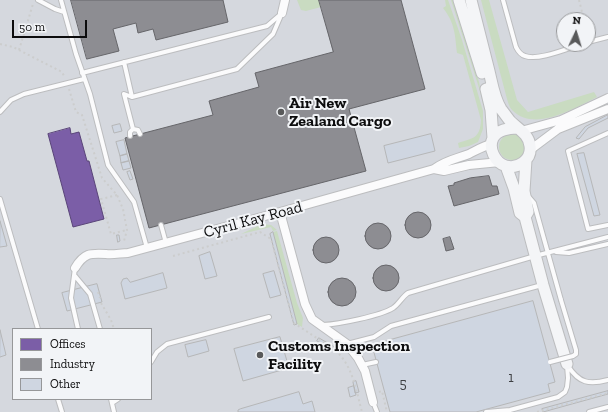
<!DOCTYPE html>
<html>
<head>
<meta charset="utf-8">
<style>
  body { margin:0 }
  #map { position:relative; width:608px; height:412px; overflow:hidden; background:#e6e7e9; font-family:"Zilla Slab",serif }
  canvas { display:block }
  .legend { position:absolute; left:12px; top:328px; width:140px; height:72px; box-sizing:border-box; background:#f2f4f7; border:1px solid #969799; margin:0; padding:5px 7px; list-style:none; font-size:12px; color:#0c0c0d }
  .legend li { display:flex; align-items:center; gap:8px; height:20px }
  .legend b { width:20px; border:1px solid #969799 }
  .north { position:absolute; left:556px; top:12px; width:40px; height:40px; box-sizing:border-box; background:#f2f4f7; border:1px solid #969799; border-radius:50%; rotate:4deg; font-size:11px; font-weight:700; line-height:16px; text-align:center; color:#0c0c0d }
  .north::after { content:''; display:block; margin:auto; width:14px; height:18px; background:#58595a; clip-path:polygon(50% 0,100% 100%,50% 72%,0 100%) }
  .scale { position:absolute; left:12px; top:20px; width:75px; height:18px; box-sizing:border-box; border:2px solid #0c0c0d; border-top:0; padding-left:5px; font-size:12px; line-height:14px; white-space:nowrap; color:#0c0c0d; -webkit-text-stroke:3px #f2f4f7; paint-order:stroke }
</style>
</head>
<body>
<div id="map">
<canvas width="608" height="412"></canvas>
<ul class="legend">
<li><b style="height:11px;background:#7b5ea7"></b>Offices</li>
<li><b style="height:11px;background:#8d8d92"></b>Industry</li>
<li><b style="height:11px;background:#cfd6e1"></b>Other</li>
</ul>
<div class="north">N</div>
<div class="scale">50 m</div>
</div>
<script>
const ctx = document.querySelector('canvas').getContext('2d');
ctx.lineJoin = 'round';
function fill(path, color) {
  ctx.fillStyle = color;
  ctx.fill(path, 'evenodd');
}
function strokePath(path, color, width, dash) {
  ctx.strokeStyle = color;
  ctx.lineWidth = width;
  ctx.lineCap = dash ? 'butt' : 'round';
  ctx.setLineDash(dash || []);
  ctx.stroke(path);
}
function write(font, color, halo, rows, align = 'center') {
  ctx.font = font + ' "Zilla Slab",serif';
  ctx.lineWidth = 4;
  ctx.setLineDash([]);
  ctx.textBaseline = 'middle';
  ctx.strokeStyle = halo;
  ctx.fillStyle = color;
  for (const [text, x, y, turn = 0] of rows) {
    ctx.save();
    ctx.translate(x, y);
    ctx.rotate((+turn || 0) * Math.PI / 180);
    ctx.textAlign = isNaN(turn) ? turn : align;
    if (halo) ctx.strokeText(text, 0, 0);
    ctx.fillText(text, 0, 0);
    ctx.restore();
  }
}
const built = new Path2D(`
  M 0,0 L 608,0 L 608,412 L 0,412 ZM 564,20 L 588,20 L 588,44 L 564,44 ZM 13,329 L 151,329 L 151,399 L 13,399 Z`);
const green = new Path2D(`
  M 297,0 L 319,0 L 321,7 L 306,11 L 301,10 Z
  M 445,0 L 448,0 L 462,40 L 483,111 L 483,129 L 478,142 L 469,146 L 459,148 L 458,143 C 474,138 480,138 481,120 L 463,55 L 457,53 C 455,35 455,23 443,8 L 446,6 Z
  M 451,0 L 453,0 L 479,82 L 485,113 L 480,91 Z
  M 481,0 L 489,0 L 517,100 L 528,112 L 594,92 L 597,97 C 575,108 534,133 512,110 C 509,107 508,102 507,99 Z
  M499 147a13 13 0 1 1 26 0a13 13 0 1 1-26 0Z
  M 262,224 L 271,225 L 277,230 L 273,231 L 271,227 L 241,234 Z
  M 277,231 L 297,303 L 303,318 L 302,327 L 297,324 L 273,232 Z`);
const offices = new Path2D(`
  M 70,128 L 71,134 L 79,132 L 87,161 L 89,161 L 104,219 L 73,227 L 48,134 Z`);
const industry = new Path2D(`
  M 71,0 L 223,0 L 228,22 L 156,40 L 153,29 L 138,33 L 136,23 L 113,29 L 119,51 L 87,59 Z
  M 319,0 L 401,0 L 425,89 L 349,109 L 366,171 L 149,228 L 125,138 L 213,115 L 209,101 L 259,87 L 255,73 L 333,52 Z
  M 489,176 L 492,186 L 497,186 L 499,194 L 454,206 L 448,186 L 454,185 L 454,183 L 470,178 Z
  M405 225a13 13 0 1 1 26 0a13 13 0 1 1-26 0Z
  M365 236a13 13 0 1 1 26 0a13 13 0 1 1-26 0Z
  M313 250a13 13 0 1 1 26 0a13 13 0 1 1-26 0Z
  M 450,237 L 454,249 L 446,251 L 443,239 Z
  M373 278a13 13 0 1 1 26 0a13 13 0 1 1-26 0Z
  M328 292a14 14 0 1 1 28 0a14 14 0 1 1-28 0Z`);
const building = new Path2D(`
  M 608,115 L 608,118 L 588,128 L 579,139 L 576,138 L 585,127 Z
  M 120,124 L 122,131 L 114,133 L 112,126 Z
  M 431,134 L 435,151 L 388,163 L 384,146 Z
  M 124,140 L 127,154 L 120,156 L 116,142 Z
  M 584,153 L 600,215 L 594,216 L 577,154 Z
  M 127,154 L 129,161 L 121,163 L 120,156 Z
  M 129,161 L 131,168 L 123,170 L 121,163 Z
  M 130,171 L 133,179 L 130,180 L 127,172 Z
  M 0,221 L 7,246 L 0,247 Z
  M 273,232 L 297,324 L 294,325 L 270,234 Z
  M 117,235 L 119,235 L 120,241 L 118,242 Z
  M 210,252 L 217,276 L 205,279 L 199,256 Z
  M 274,271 L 281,295 L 270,298 L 263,274 Z
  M 163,273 L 167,288 L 125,299 L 121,283 L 123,279 L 127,278 L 130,282 Z
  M 97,284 L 102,302 L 67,311 L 62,293 Z
  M 533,301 L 555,382 L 548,384 L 550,392 L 476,412 L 390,412 L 372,345 Z
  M 0,330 L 6,355 L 0,357 Z
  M 280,337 L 289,368 L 243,381 L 234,349 Z
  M 319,338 L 338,349 L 337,352 L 317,341 Z
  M 206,340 L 209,351 L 188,357 L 185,345 Z
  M 356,381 L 359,392 L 355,393 L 353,382 Z
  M 354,386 L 356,395 L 350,397 L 348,388 Z
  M 608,391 L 608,394 L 543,412 L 542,409 Z
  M 299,392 L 303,404 L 312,401 L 315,412 L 238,412 L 238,410 L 240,409 Z`);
const path = new Path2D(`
  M 579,0 L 584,20
  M 0,44 L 13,47 L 62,72 L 65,78
  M 19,50 L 33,4
  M 69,89 L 76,112 L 82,115 L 102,178 L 117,195 L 123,209 L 127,230 L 124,241
  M 117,195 L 101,199 L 111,234 L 127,230
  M 173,256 L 260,232 L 271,239 L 294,323 L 335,350 C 353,366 356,390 362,412
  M 98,292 L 100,298
  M 101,303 L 111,320 L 114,329
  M 379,392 L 382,391 L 387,412
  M 537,412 L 608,393`);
const lane = new Path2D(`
  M 38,0 L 55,9 L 64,12
  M 61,0 L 76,54 L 90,94 L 108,165 L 134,202 L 147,248
  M 503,0 L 516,47 C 518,51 521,55 525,56 C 539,61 568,48 582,44
  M 588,42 L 608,37
  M 124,62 L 132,97 L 237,69 L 273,34 L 282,13
  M 82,73 L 267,26 L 281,14
  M 0,112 L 11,100 L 24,94 L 84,79
  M 133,129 L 138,130 L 140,134
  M 608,133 L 568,151 L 588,229 L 608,225
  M 130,136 L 130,132 L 133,129 L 124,94 L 132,97
  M 528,196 L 534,203 L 561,300
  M 0,199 L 38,329
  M 161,225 L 166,243
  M 556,252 L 569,253 L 608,244
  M 75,268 L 71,298 L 78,329
  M 75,276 L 90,294 L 100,329
  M 323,325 C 339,324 380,316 393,308 C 399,304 402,297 408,293 L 535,256 L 608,237
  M 347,344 L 374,337 L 391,326 L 542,285
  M 151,362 L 157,352 L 167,344 L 269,317
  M 362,365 L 376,362
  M 568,366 C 579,383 589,385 608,380
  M 58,399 L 62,412
  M 111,399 L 114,412
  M 373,402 L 377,412
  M 112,403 L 118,399
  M 486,412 L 510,410 L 558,397 L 565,392 L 567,387 L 568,378 L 567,365
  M 589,412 L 608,407`);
const street = new Path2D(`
  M 282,13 L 285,0
  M 521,131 L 561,120 L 608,98
  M 530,150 L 558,129 L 608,109
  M 434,169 L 444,171 L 469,165 L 500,162
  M 280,212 L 305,304 L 312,319 L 347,344 L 358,358 L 365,371 L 373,402
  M 75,268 C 84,253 90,253 106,254 C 113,255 121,253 128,253 L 280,212 L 434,169 C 446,160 456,159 469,154 C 477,150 483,146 492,144`);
const secondary = new Path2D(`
  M 459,0 L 482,73
  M 471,0 C 477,24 483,47 489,71 C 492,83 494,98 501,109 C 504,113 507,117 510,121 C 518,129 529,134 530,146 C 532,160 518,169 506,166 C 495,163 488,148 493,138 C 497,130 509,128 517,128
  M 486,89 L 491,110 L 493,138
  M 506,166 L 514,188 L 520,213 L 525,217 L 543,285 L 567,364
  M 525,217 L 528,212 L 524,191 L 526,160`);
const laneBridge = new Path2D(`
  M 550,362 L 573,356 L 576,354 L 576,350 L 561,300`);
const markers = [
  [281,112,4,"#58595a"],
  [260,355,4,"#58595a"]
];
const numberNames = [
  ["1",511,378],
  ["5",403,384]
];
const poiNames = [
  ["Air New",289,103],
  ["Zealand Cargo",289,121],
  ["Customs Inspection",268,346],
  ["Facility",268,364]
];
const streetNames = [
  ["Cyril Kay Road",253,220,-15]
];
fill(built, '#d5d8de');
fill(green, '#c9dbc1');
fill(offices, '#7b5ea7');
strokePath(offices, '#5a4579', 1);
fill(industry, '#8d8d92');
strokePath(industry, '#66666a', 1);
fill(building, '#cfd6e1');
strokePath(building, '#b6b7b8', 1);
strokePath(lane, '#bcbdbf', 6);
strokePath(street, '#bcbdbf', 10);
strokePath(secondary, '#bcbdbf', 13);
strokePath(path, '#cccdcd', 2, [2, 3]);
strokePath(lane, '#fbfbfc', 4);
strokePath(street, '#fbfbfc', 8);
strokePath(secondary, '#f4f5f7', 11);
strokePath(laneBridge, '#bcbdbf', 6, []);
strokePath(laneBridge, '#fbfbfc', 4);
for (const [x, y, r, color] of markers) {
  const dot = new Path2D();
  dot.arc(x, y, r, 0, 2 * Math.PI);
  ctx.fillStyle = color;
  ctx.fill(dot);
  strokePath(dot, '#f2f4f7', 1.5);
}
write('14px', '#3e4043', null, numberNames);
write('bold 16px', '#0c0c0d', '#f2f4f7', poiNames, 'left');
write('16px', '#0c0c0d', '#f2f4f7', streetNames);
</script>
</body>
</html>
